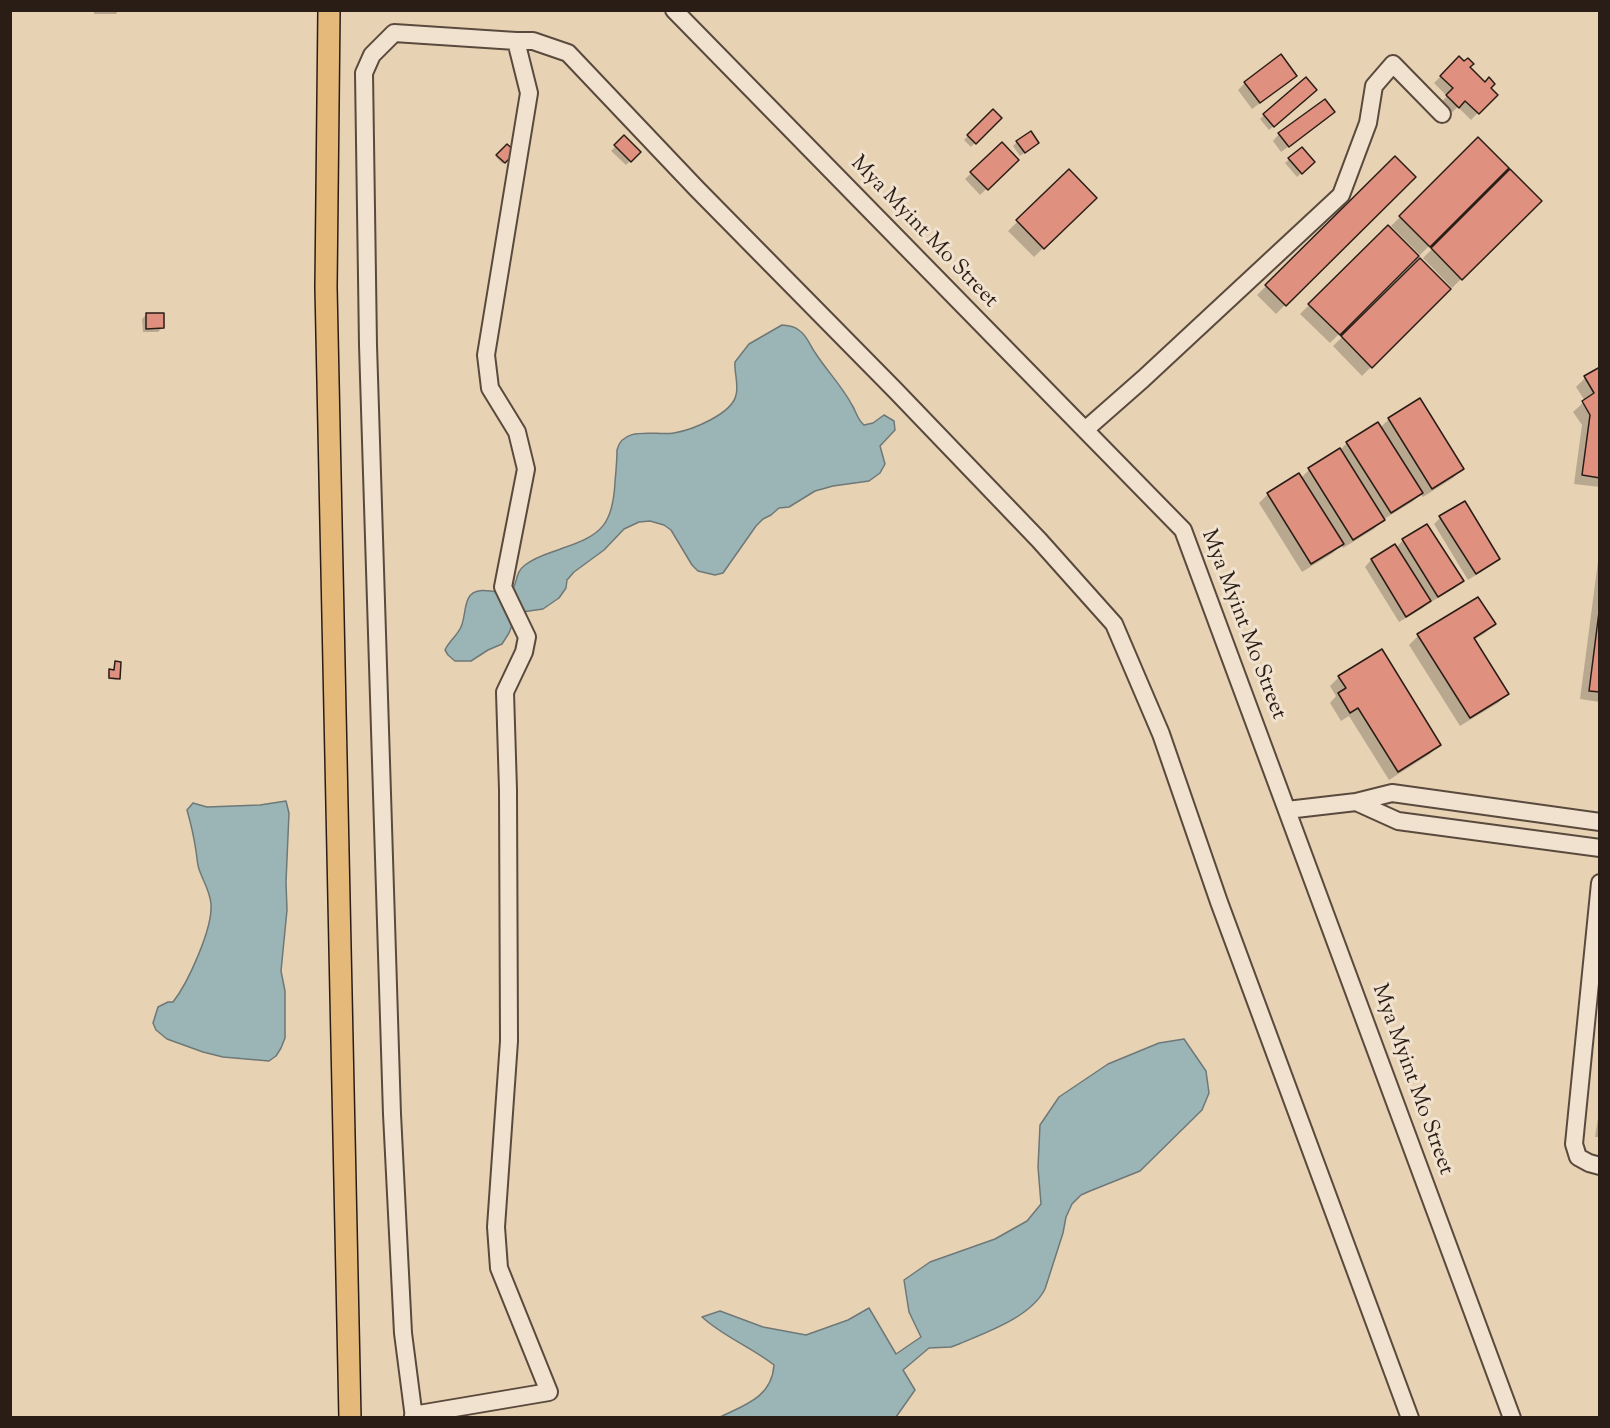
<!DOCTYPE html>
<html>
<head>
<meta charset="utf-8">
<style>
  body { margin:0 }
  #map { position:relative; width:1610px; height:1428px; overflow:hidden; background:#e8d2b4; font-family:"Sorts Mill Goudy",serif }
  canvas { display:block }
  .frame { position:absolute; inset:0; border:12px solid #2a1d16; pointer-events:none }
</style>
</head>
<body>
<div id="map">
<canvas width="1610" height="1428"></canvas>
<div class="frame"></div>
</div>
<script>
const ctx = document.querySelector('canvas').getContext('2d');
ctx.lineJoin = 'round';
function fill(path, color) {
  ctx.fillStyle = color;
  ctx.fill(path, 'evenodd');
}
function strokePath(path, color, width, dash) {
  ctx.strokeStyle = color;
  ctx.lineWidth = width;
  ctx.lineCap = dash ? 'butt' : 'round';
  ctx.setLineDash(dash || []);
  ctx.stroke(path);
}
function write(font, color, halo, rows, align = 'center') {
  ctx.font = font + ' "Sorts Mill Goudy",serif';
  ctx.lineWidth = 6;
  ctx.setLineDash([]);
  ctx.textBaseline = 'middle';
  ctx.strokeStyle = halo;
  ctx.fillStyle = color;
  for (const [text, x, y, turn = 0] of rows) {
    ctx.save();
    ctx.translate(x, y);
    ctx.rotate((+turn || 0) * Math.PI / 180);
    ctx.textAlign = isNaN(turn) ? turn : align;
    if (halo) ctx.strokeText(text, 0, 0);
    ctx.fillText(text, 0, 0);
    ctx.restore();
  }
}
const water = new Path2D(`
  M 782,325 C 789,326 794,326 800,331 C 808,337 810,346 816,354 C 827,371 842,386 852,405 C 857,413 857,419 864,425 L 873,423 L 884,415 L 894,421 L 895,430 L 880,446 L 885,464 L 880,473 L 869,481 L 833,486 L 815,491 L 789,507 L 779,508 L 771,515 L 763,519 L 756,526 L 723,573 L 715,575 L 698,571 L 692,565 L 671,530 L 664,525 L 650,521 L 639,522 L 624,529 L 604,550 L 574,572 L 567,580 L 566,588 L 559,598 L 543,609 L 522,612 L 514,620 L 509,633 L 502,644 L 488,650 L 471,661 L 455,661 L 448,655 L 445,650 C 449,641 457,636 461,627 C 465,618 464,608 468,599 C 474,585 495,592 507,594 C 520,585 513,574 525,565 C 539,555 548,554 563,548 C 602,535 613,524 615,482 C 616,471 617,461 617,450 C 623,425 656,436 674,433 C 692,430 732,414 736,395 C 739,385 734,372 735,362 L 749,344 Z
  M 286,801 L 289,813 L 286,882 L 287,910 L 281,971 L 285,991 L 285,1038 L 281,1048 L 276,1056 L 269,1061 L 223,1057 L 203,1052 L 167,1039 L 156,1030 L 153,1023 L 158,1007 L 168,1002 L 173,1002 C 188,983 213,928 211,904 C 210,891 203,881 199,869 C 197,863 197,857 196,851 C 194,837 191,824 187,810 L 193,803 L 207,807 L 260,805 Z
  M 1184,1039 L 1206,1071 L 1209,1093 L 1202,1110 L 1140,1171 L 1090,1191 L 1081,1195 L 1072,1204 L 1066,1217 L 1063,1233 L 1045,1289 C 1031,1317 987,1332 959,1344 L 951,1347 L 929,1348 L 903,1370 L 915,1390 L 896,1417 L 720,1417 C 745,1405 772,1397 774,1365 C 751,1347 724,1337 702,1317 L 720,1311 L 763,1327 L 806,1335 L 848,1320 L 869,1308 L 896,1354 L 921,1337 L 909,1312 L 904,1280 L 930,1262 L 995,1239 L 1027,1221 L 1041,1204 L 1038,1167 L 1040,1125 L 1059,1097 L 1108,1064 L 1159,1043 Z`);
const shadow = new Path2D(`
  M 94,10 L 119,10 L 116,14 L 94,14 Z
  M 1281,56 L 1288,82 L 1252,109 L 1238,90 L 1245,83 Z
  M 1459,58 L 1495,95 L 1471,120 L 1458,107 L 1451,113 L 1441,103 L 1447,96 L 1434,83 Z
  M 1311,94 L 1269,130 L 1260,119 L 1264,115 Z
  M 993,111 L 1000,118 L 971,147 L 964,140 Z
  M 1334,112 L 1327,119 L 1281,152 L 1273,141 L 1279,134 Z
  M 624,137 L 639,152 L 626,165 L 611,151 Z
  M 1478,139 L 1507,168 L 1420,255 L 1391,226 Z
  M 1017,142 L 1033,147 L 1020,156 L 1013,146 Z
  M 1002,144 L 1017,160 L 980,195 L 965,179 Z
  M 507,146 L 514,152 L 503,164 L 496,157 Z
  M 1301,149 L 1313,162 L 1297,177 L 1285,163 Z
  M 1395,159 L 1413,177 L 1276,314 L 1257,295 Z
  M 1069,171 L 1095,198 L 1034,257 L 1008,231 Z
  M 1510,172 L 1540,201 L 1452,288 L 1423,258 Z
  M 1388,227 L 1417,256 L 1330,343 L 1300,314 Z
  M 1420,260 L 1449,289 L 1362,376 L 1333,346 Z
  M 146,315 L 162,328 L 158,332 L 143,332 L 142,319 Z
  M 1600,368 L 1600,487 L 1574,484 L 1582,425 L 1573,412 L 1585,401 L 1576,387 L 1585,378 Z
  M 1389,419 L 1462,469 L 1453,478 L 1423,497 L 1421,494 L 1412,502 L 1381,521 L 1374,529 L 1343,548 L 1341,544 L 1333,553 L 1302,572 L 1259,503 L 1268,494 L 1301,478 L 1309,470 L 1340,450 L 1347,443 L 1380,428 Z
  M 1440,518 L 1498,558 L 1492,565 L 1468,580 L 1434,524 Z
  M 1403,540 L 1462,581 L 1455,588 L 1431,602 L 1430,600 L 1423,608 L 1399,622 L 1365,567 L 1371,560 L 1395,546 L 1396,548 Z
  M 1600,546 L 1600,702 L 1580,699 Z
  M 1494,624 L 1485,633 L 1474,640 L 1507,694 L 1498,703 L 1460,726 L 1409,645 L 1418,636 Z
  M 115,663 L 118,678 L 117,680 L 108,679 L 108,672 L 110,671 L 113,671 L 114,664 Z
  M 1339,677 L 1439,744 L 1430,754 L 1389,780 L 1349,716 L 1341,721 L 1330,703 L 1336,696 L 1330,686 Z
  M 1600,1117 L 1600,1137 L 1595,1137 L 1598,1118 Z`);
const building = new Path2D(`
  M 1281,54 L 1297,76 L 1260,103 L 1244,82 Z
  M 1459,56 L 1464,61 L 1468,58 L 1474,64 L 1470,67 L 1485,82 L 1489,77 L 1495,84 L 1491,88 L 1498,95 L 1479,114 L 1465,101 L 1459,108 L 1446,95 L 1453,88 L 1440,76 Z
  M 1306,77 L 1317,90 L 1274,127 L 1263,114 Z
  M 1325,99 L 1335,112 L 1289,147 L 1278,133 Z
  M 993,109 L 1002,118 L 976,144 L 967,135 Z
  M 1031,131 L 1039,143 L 1025,153 L 1016,141 Z
  M 624,135 L 641,152 L 631,162 L 614,145 Z
  M 1478,137 L 1509,168 L 1430,247 L 1399,216 Z
  M 1002,142 L 1019,160 L 988,190 L 970,172 Z
  M 507,144 L 516,152 L 505,163 L 496,155 Z
  M 1302,147 L 1315,162 L 1302,174 L 1288,158 Z
  M 1395,156 L 1416,177 L 1286,306 L 1265,285 Z
  M 1069,169 L 1097,198 L 1044,249 L 1016,220 Z
  M 1510,169 L 1542,201 L 1462,280 L 1431,248 Z
  M 1388,225 L 1419,256 L 1340,335 L 1308,304 Z
  M 1420,258 L 1451,289 L 1372,368 L 1341,336 Z
  M 146,313 L 164,313 L 164,328 L 146,329 Z
  M 1600,367 L 1600,478 L 1582,475 L 1590,415 L 1582,401 L 1594,393 L 1584,376 Z
  M 1420,398 L 1464,469 L 1432,489 L 1388,418 Z
  M 1378,422 L 1423,493 L 1391,513 L 1346,442 Z
  M 1340,448 L 1385,520 L 1353,540 L 1308,468 Z
  M 1299,473 L 1344,544 L 1311,564 L 1267,493 Z
  M 1465,501 L 1500,559 L 1476,574 L 1439,516 Z
  M 1427,524 L 1464,581 L 1438,597 L 1402,539 Z
  M 1395,544 L 1431,601 L 1406,617 L 1371,559 Z
  M 1478,597 L 1496,624 L 1474,638 L 1509,694 L 1470,718 L 1417,634 Z
  M 1600,604 L 1600,692 L 1589,691 Z
  M 1382,649 L 1441,745 L 1398,772 L 1358,708 L 1350,713 L 1338,693 L 1346,688 L 1338,676 Z
  M 115,661 L 121,662 L 120,679 L 109,678 L 109,669 L 114,670 Z`);
const minor = new Path2D(`
  M 674,10 L 1183,530 L 1512,1418
  M 516,41 L 533,41 L 568,53 L 697,189 L 895,390 L 1039,540 L 1114,624 L 1161,734 L 1219,902 L 1410,1418
  M 1085,430 L 1143,379 L 1341,195 L 1368,123 L 1374,86 L 1393,64 L 1442,114
  M 1356,802 L 1398,821 L 1600,848
  M 1287,810 L 1356,802 L 1392,793 L 1600,822
  M 1600,883 L 1574,1144 L 1578,1157 L 1589,1163 L 1600,1166
  M 413,1415 L 549,1392 L 499,1268 L 496,1227 L 509,1041 L 508,790 L 505,692 L 524,652 L 527,637 L 503,587 L 526,469 L 517,432 L 490,388 L 486,355 L 529,93 L 516,41 L 394,33 L 372,55 L 364,73 L 368,345 L 392,1114 L 403,1333 L 414,1418`);
const major = new Path2D(`
  M 329,10 L 326,287 L 350,1418`);
const streetNames = [
  ["Mya Myint Mo Street",923,233,46],
  ["Mya Myint Mo Street",1242,625,69],
  ["Mya Myint Mo Street",1411,1080,70]
];
fill(water, '#9bb5b7');
strokePath(water, '#6e7877', 1.5);
fill(shadow, '#0003');
fill(building, '#df907f');
strokePath(building, '#2a1d16', 1.5);
strokePath(minor, '#5a4a3e', 20);
strokePath(major, '#2a1d16', 24);
strokePath(minor, '#f0e2ce', 16);
strokePath(major, '#e4b97a', 21);
write('22px', '#2a1d16', '#f0e2ce', streetNames);
</script>
</body>
</html>
